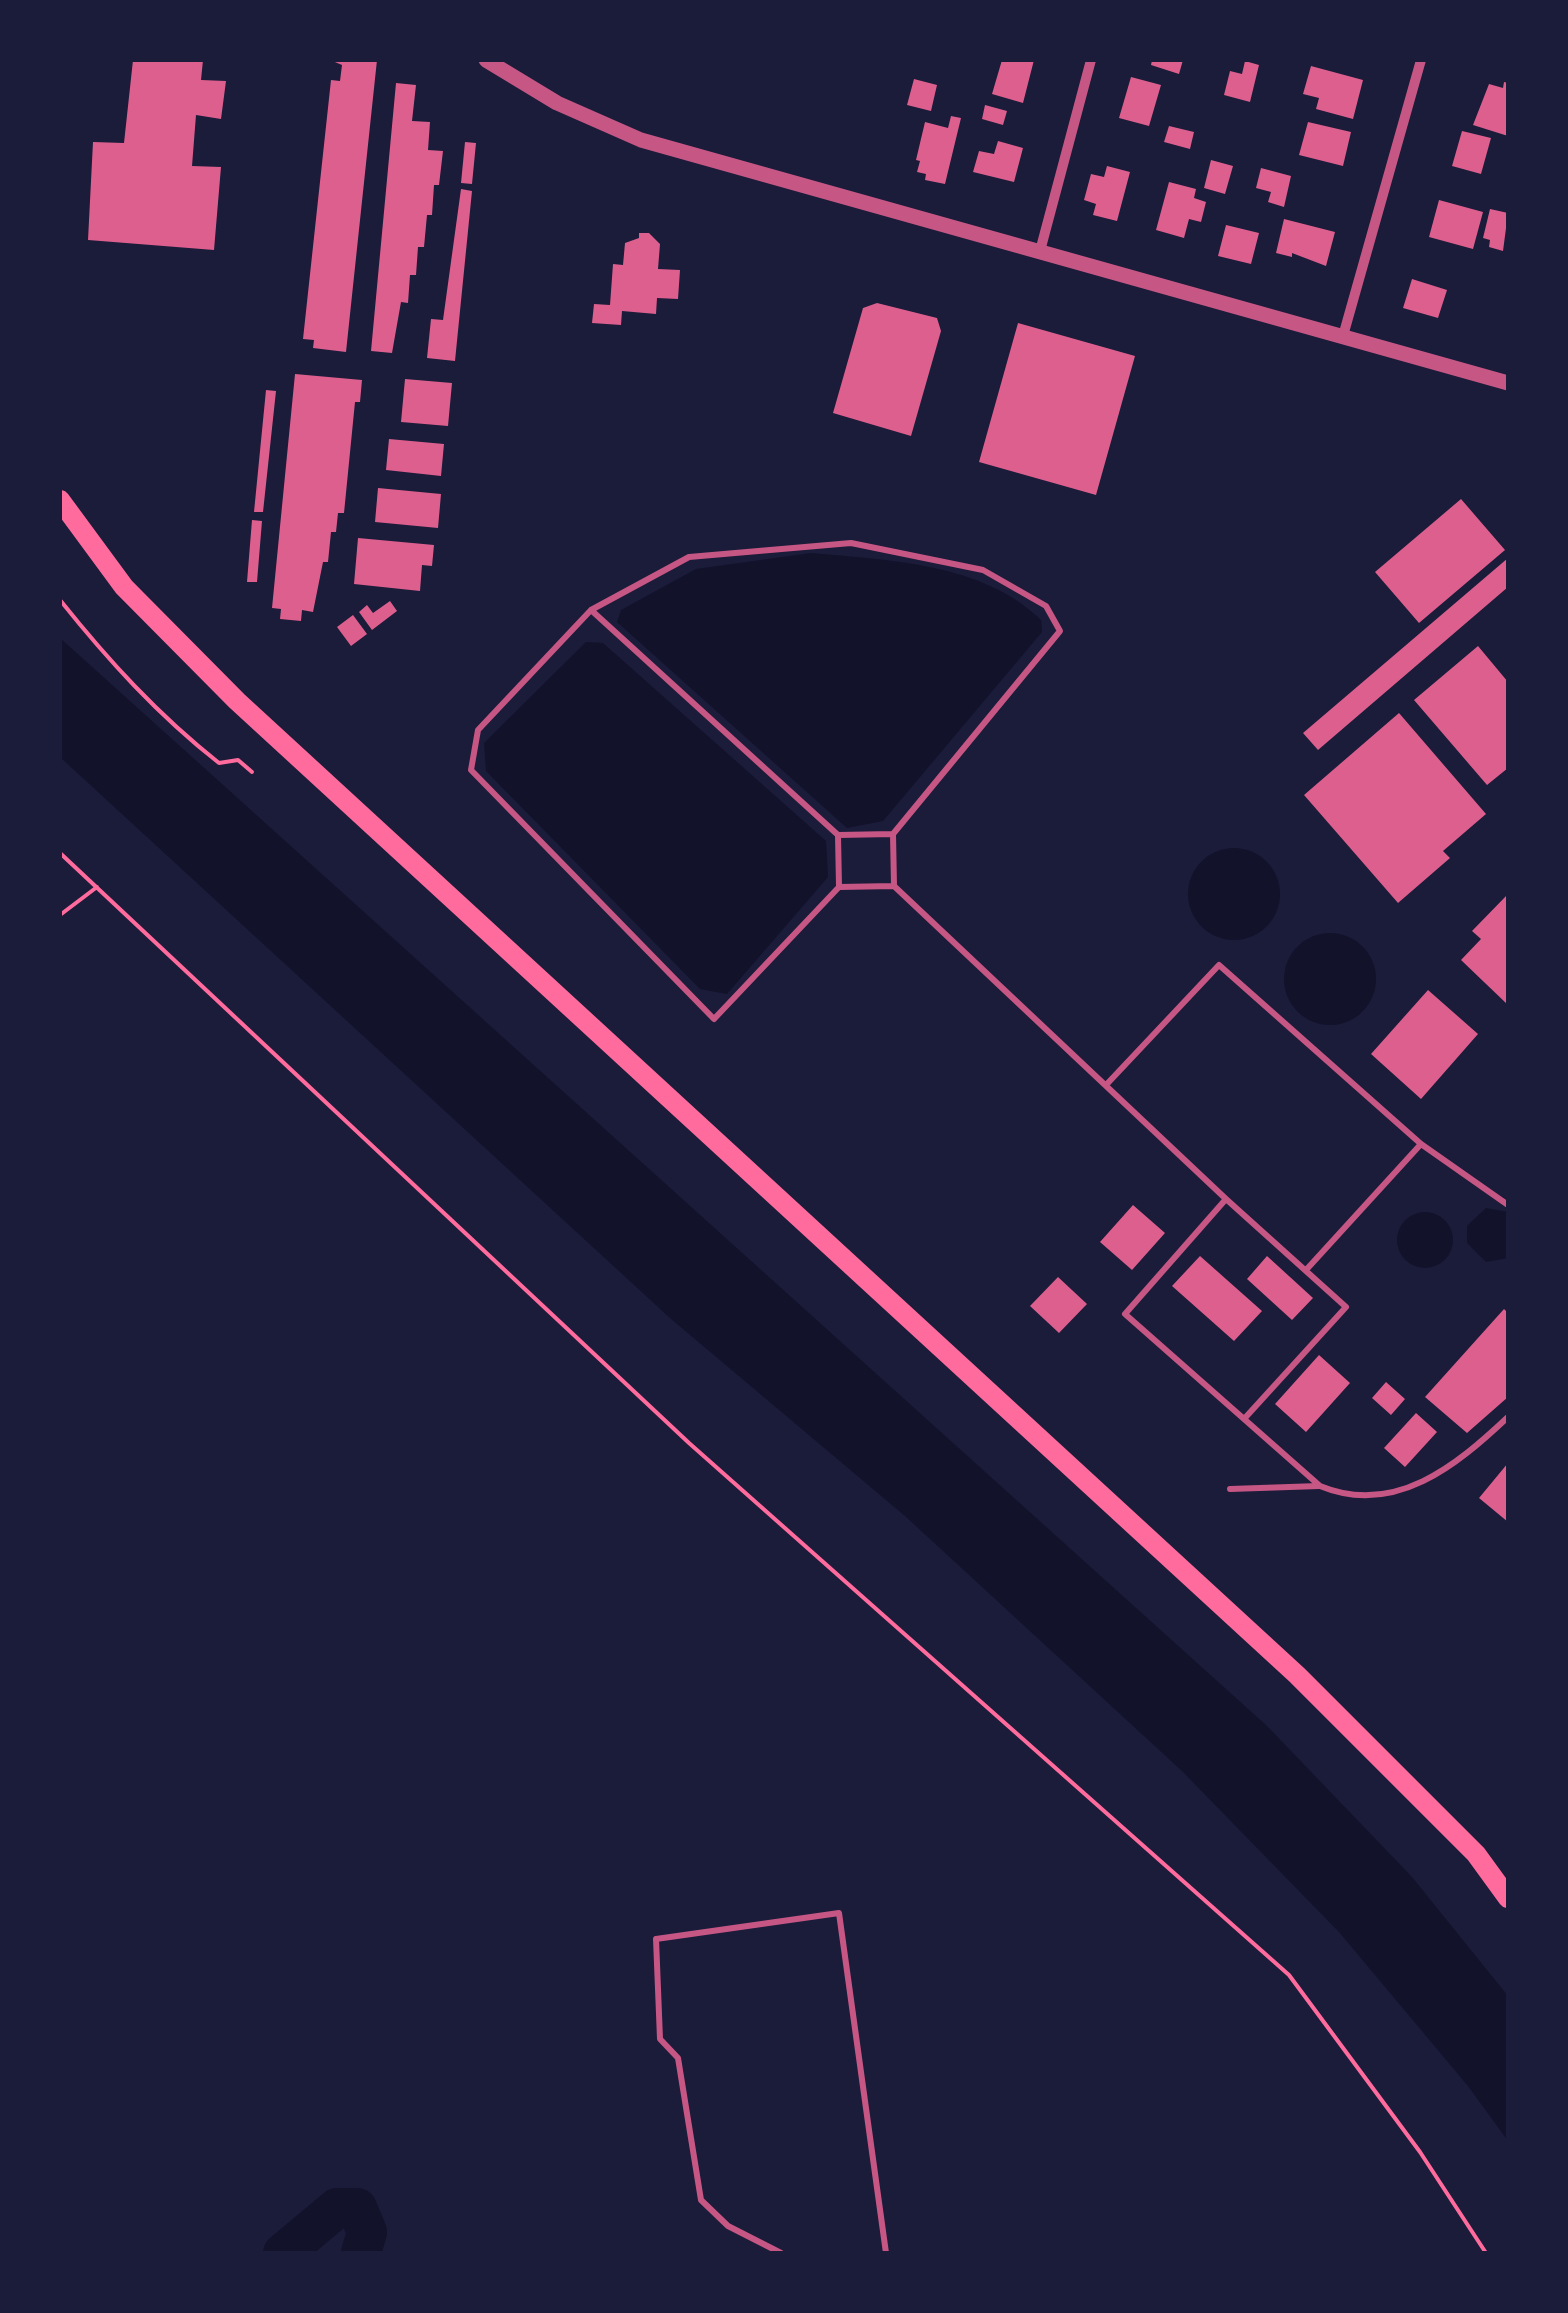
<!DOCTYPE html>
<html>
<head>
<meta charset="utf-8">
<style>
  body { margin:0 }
  #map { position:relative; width:1568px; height:2313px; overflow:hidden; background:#1b1b3a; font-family:Figtree,sans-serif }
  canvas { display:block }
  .frame { position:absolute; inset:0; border:62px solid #1b1b3a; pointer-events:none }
</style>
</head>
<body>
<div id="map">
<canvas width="1568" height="2313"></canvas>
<div class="frame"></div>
</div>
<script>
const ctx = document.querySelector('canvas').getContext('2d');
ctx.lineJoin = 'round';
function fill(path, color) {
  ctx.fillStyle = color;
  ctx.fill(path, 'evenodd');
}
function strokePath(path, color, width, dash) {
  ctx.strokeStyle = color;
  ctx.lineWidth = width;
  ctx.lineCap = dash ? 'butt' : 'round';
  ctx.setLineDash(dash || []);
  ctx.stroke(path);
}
const water = new Path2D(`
  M 811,553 C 888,560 983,563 1041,620 L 1042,632 L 883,821 L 847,828 L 617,622 L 621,610 L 696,569 Z
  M 60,638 L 1267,1726 L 1412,1877 L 1508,1996 L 1508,2141 L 1468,2086 L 1339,1932 L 1182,1771 L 905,1516 L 670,1318 L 60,757 Z
  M 586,642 L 603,643 L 826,841 L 828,877 L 727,994 L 700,989 L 486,771 L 484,743 Z
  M1188 894a46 46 0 1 1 92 0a46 46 0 1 1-92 0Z
  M1284 979a46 46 0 1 1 92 0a46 46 0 1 1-92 0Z
  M 1486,1208 L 1508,1212 L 1508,1258 L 1486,1262 L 1467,1243 L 1467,1226 Z
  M1397 1240a28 28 0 1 1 56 0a28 28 0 1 1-56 0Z`);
const river = new Path2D(`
  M 283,2253 L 337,2208 L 357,2208 L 367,2232 L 361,2253`);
const building = new Path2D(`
  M 133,60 L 203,60 L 201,80 L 226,81 L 221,119 L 196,115 L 192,166 L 221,167 L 214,250 L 88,240 L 93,142 L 124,143 Z
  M 330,60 L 377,60 L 346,352 L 313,348 L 314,340 L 303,339 L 331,80 L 340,81 L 342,65 Z
  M 1002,60 L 1034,60 L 1023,103 L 992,94 Z
  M 1152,60 L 1183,60 L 1179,74 L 1151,65 Z
  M 1245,61 L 1259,65 L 1250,102 L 1224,95 L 1230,71 L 1242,74 Z
  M 1311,66 L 1363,80 L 1353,119 L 1316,109 L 1319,98 L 1303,94 Z
  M 1131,77 L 1161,85 L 1149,126 L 1119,118 Z
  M 914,79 L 937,85 L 931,111 L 907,105 Z
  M 1504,82 L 1508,83 L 1508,136 L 1473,125 L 1489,84 L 1503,88 Z
  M 396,83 L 416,85 L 412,121 L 430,122 L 428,150 L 443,151 L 439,185 L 434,185 L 432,215 L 427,215 L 424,247 L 418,247 L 416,275 L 410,275 L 408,303 L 401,302 L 392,353 L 371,351 Z
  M 985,105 L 1007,111 L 1003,125 L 982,119 Z
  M 951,116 L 961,118 L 945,184 L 925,180 L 926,174 L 917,172 L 920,161 L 916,160 L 925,122 L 948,128 Z
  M 1308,122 L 1351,132 L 1343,166 L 1299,155 Z
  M 1169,126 L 1194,132 L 1190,149 L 1164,142 Z
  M 1462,131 L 1491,138 L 1481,174 L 1452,166 Z
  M 998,141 L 1023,148 L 1014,182 L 973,172 L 979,151 L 994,154 Z
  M 465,142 L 476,143 L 472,184 L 461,183 Z
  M 1211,160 L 1233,166 L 1225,194 L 1204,188 Z
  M 1107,166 L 1130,172 L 1117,221 L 1093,215 L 1096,204 L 1084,200 L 1091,174 L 1104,177 Z
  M 1261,168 L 1291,176 L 1284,207 L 1268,202 L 1271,192 L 1256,188 Z
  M 1169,182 L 1196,189 L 1194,198 L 1206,202 L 1201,222 L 1189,219 L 1184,238 L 1156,230 Z
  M 461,189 L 472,191 L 455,361 L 427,358 L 431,319 L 443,320 Z
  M 1439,200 L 1483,212 L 1473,249 L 1429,237 Z
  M 1490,209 L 1508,213 L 1503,251 L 1489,247 L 1490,240 L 1483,238 Z
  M 1284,219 L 1335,232 L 1326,266 L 1292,253 L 1292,257 L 1276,253 Z
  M 1226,225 L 1259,233 L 1251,264 L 1218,256 Z
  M 639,233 L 649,233 L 660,244 L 658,269 L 680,270 L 678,299 L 657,298 L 656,314 L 622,311 L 621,325 L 592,323 L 594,304 L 610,305 L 613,264 L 623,265 L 625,243 L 639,238 Z
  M 1412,279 L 1447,290 L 1438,318 L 1403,308 Z
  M 877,303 L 937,318 L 941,331 L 911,436 L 833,413 L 863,308 Z
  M 1018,323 L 1135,356 L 1096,495 L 979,462 Z
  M 295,374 L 362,380 L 360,402 L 355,402 L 344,513 L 338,513 L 336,532 L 331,532 L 328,562 L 323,562 L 313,612 L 302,610 L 301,621 L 280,619 L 281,609 L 272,608 Z
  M 405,379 L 452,383 L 448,426 L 401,422 Z
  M 266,390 L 276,391 L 263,512 L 254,512 Z
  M 389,439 L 444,444 L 441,476 L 386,470 Z
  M 378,488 L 441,494 L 438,528 L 375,522 Z
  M 1461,499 L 1505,550 L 1419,623 L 1375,572 Z
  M 252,520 L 262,521 L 257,582 L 247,582 Z
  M 358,538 L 434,545 L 432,566 L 422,565 L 420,591 L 354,584 Z
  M 1508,558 L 1508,587 L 1318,750 L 1303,733 Z
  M 390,601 L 397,611 L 372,630 L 359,612 L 367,605 L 373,613 Z
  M 353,615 L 367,634 L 351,646 L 337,627 Z
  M 1478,646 L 1508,682 L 1508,768 L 1487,785 L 1414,700 Z
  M 1399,713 L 1486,814 L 1443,851 L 1450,858 L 1398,903 L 1304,795 Z
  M 1508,894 L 1508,1005 L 1461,960 L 1481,939 L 1472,931 Z
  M 1428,990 L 1478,1034 L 1421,1099 L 1371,1054 Z
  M 1133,1205 L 1165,1233 L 1132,1270 L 1100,1242 Z
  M 1200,1256 L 1262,1311 L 1234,1341 L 1172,1286 Z
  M 1267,1256 L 1313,1298 L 1292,1320 L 1247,1279 Z
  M 1058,1277 L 1087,1304 L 1059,1333 L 1030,1306 Z
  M 1504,1309 L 1508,1313 L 1508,1397 L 1467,1433 L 1425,1397 Z
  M 1319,1355 L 1350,1383 L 1306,1432 L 1275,1404 Z
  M 1386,1382 L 1405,1399 L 1391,1415 L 1372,1398 Z
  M 1416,1413 L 1437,1432 L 1405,1467 L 1384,1448 Z
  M 1508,1463 L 1508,1522 L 1479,1498 Z`);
const path = new Path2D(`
  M 60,600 C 108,660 158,715 219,763 L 238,760 L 252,772
  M 60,853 L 689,1443 L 1289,1975 L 1420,2152 L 1486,2253
  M 60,915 L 97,887`);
const service = new Path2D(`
  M 591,610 L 478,730 L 471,770 L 714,1019 L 839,887 L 838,835
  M 893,834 L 838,835 L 591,610 L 689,557 L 851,543 L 983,570 L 1046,606 L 1060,631 L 893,834 L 894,886 L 1226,1199 L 1125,1314 L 1320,1486 C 1395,1517 1457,1465 1508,1417
  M 839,887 L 894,886
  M 1106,1085 L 1219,965 L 1421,1144 L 1508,1205
  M 1226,1199 L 1346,1307 L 1244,1419
  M 1306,1270 L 1421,1144
  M 1230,1489 L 1319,1486
  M 781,2253 L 728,2226 L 701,2200 L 678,2058 L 660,2039 L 656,1939 L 839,1913 L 886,2253`);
const minor = new Path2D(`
  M 1040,251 L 1091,60
  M 1343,336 L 1421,60`);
const tertiary = new Path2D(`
  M 486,60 L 557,103 L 641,140 L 1508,383`);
const trunk = new Path2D(`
  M 60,500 L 124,587 L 237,701 L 1297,1675 L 1476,1854 L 1508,1898`);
fill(water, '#12122b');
strokePath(river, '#12122b', 40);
fill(building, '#dd5f8e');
strokePath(path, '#ff6b9d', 4);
strokePath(service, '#c65784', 6);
strokePath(minor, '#c65784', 10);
strokePath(tertiary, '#c65784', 15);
strokePath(trunk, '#ff6b9d', 20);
</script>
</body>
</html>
